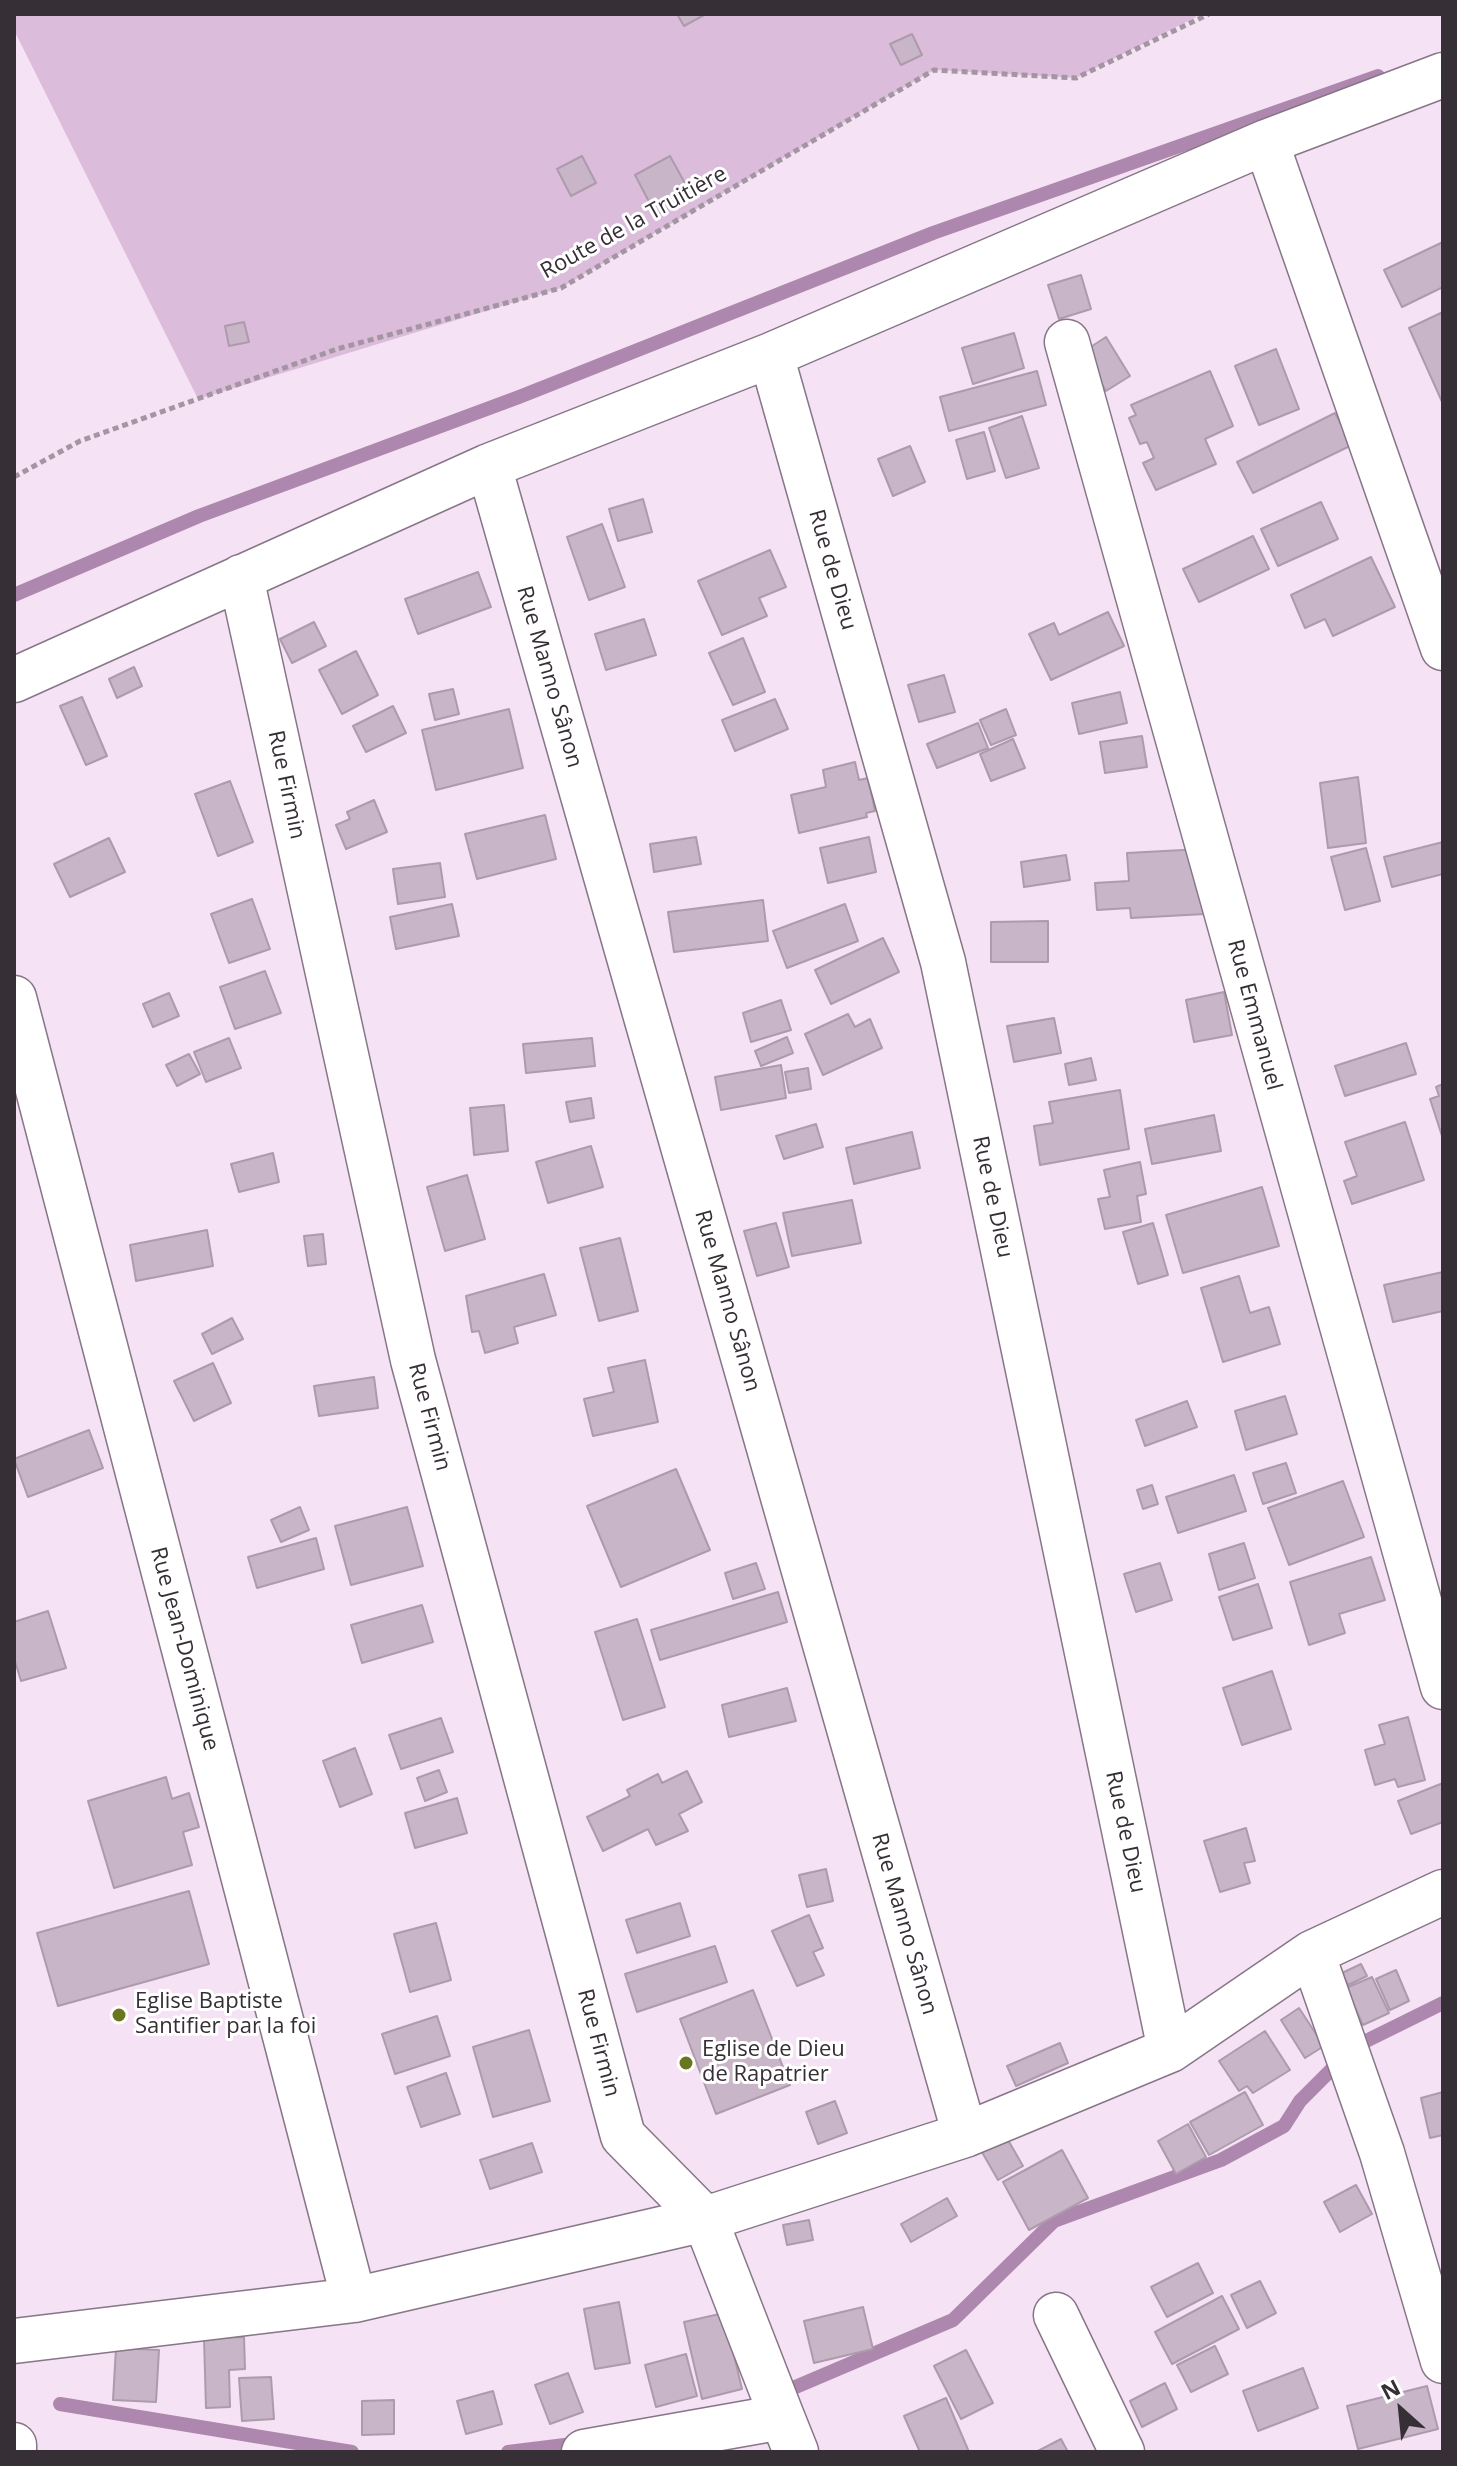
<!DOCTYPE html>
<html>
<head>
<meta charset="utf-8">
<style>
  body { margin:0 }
  #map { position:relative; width:1457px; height:2466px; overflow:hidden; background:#f5e2f4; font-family:"Open Sans",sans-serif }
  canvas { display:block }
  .frame { position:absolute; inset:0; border:16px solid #362f36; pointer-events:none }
  .north { position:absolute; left:1361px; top:2370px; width:80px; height:80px; -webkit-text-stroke:6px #fff; paint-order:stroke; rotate:333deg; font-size:22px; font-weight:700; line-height:32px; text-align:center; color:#362f36 }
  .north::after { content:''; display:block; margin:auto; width:28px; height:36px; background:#362f36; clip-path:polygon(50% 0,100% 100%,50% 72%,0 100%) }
</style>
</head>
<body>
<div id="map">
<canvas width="1457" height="2466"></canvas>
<div class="frame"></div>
<div class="north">N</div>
</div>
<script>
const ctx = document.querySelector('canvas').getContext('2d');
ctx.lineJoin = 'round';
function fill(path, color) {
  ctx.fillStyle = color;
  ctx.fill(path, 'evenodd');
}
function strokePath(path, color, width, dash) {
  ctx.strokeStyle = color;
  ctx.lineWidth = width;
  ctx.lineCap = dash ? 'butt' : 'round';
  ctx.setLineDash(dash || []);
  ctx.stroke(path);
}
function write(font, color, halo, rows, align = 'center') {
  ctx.font = font + ' "Open Sans",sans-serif';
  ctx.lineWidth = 6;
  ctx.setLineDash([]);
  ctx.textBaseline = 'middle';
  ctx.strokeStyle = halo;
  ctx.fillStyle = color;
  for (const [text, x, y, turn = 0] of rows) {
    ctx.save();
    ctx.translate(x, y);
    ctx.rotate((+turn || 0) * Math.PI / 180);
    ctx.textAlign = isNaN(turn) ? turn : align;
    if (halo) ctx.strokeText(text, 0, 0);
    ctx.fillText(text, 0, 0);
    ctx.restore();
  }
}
const green = new Path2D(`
  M 14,14 L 1194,14 L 1196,17 L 1076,78 L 934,70 L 561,288 L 198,399 L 14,30 Z`);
const stream = new Path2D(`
  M 14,595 L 199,516 L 519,397 L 933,233 L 1378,76
  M 1362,2043 L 1443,2003
  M 779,2394 L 953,2320 L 1054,2221 L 1221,2160 L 1284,2126 L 1300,2101 L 1331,2070
  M 60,2404 L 352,2452
  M 508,2452 L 581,2443`);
const building = new Path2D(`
  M 677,14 L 706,14 L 684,26 Z
  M 912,34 L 922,55 L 901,65 L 890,44 Z
  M 582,156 L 596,183 L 571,196 L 557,169 Z
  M 670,156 L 692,196 L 656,215 L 635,175 Z
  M 1443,242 L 1443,287 L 1402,307 L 1384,270 Z
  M 1081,275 L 1091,309 L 1059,319 L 1048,285 Z
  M 1443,312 L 1443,404 L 1409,328 Z
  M 244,322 L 249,342 L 229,346 L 225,326 Z
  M 1014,333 L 1024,368 L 973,384 L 962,348 Z
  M 1106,337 L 1130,376 L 1106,391 L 1083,352 Z
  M 1276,349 L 1299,409 L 1259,425 L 1235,366 Z
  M 1037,371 L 1046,405 L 949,431 L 940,397 Z
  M 1210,371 L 1233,426 L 1205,439 L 1216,464 L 1156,490 L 1143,463 L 1154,458 L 1147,442 L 1140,444 L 1129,418 L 1136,415 L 1131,405 Z
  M 1335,413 L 1352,445 L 1253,493 L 1237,462 Z
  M 1022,416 L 1039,468 L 1006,478 L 989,428 Z
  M 984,432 L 995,471 L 967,479 L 956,440 Z
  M 910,446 L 925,482 L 893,496 L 878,459 Z
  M 643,499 L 652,532 L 618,541 L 609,509 Z
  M 1321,502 L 1338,539 L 1278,566 L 1261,529 Z
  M 602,524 L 625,587 L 589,600 L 567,537 Z
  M 1253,536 L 1269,569 L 1199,602 L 1183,569 Z
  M 770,550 L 786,587 L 759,598 L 767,616 L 722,635 L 698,581 Z
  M 1371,557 L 1395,607 L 1333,636 L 1325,619 L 1305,628 L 1291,595 Z
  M 478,572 L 491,607 L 418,634 L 405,599 Z
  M 1108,612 L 1124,646 L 1051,680 L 1029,634 L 1054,623 L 1059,635 Z
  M 644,619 L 656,655 L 606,670 L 595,634 Z
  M 314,622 L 326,646 L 292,663 L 280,639 Z
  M 743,638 L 765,692 L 733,705 L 709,653 Z
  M 356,651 L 378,695 L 342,714 L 319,670 Z
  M 134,667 L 142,686 L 117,698 L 109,679 Z
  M 944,675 L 955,712 L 919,722 L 908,685 Z
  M 453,689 L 459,714 L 435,720 L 429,694 Z
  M 1120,692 L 1127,723 L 1079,734 L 1072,703 Z
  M 82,697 L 107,756 L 86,765 L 60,706 Z
  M 775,699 L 788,729 L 735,751 L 722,720 Z
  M 393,706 L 406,733 L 366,752 L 353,726 Z
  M 509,709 L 523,768 L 436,790 L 422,730 Z
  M 1006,709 L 1016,735 L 991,745 L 980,720 Z
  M 978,723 L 988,748 L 937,768 L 927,744 Z
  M 1142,736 L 1147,767 L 1105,773 L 1100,742 Z
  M 1013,739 L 1025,768 L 991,781 L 980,754 Z
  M 855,762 L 859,780 L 868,778 L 875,811 L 866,813 L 867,817 L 799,833 L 791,795 L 826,787 L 823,770 Z
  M 1358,777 L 1366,843 L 1328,848 L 1320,783 Z
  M 230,781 L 253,842 L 218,856 L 195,794 Z
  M 374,800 L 387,832 L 346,849 L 336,825 L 350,819 L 347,812 Z
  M 545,815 L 556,859 L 477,879 L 465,834 Z
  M 696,837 L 701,864 L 654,872 L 650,844 Z
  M 869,837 L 876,872 L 828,883 L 820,848 Z
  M 109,838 L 125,872 L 70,897 L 54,864 Z
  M 1443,842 L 1443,874 L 1392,887 L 1384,857 Z
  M 1366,848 L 1380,901 L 1345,910 L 1331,857 Z
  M 1202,849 L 1205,914 L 1131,918 L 1130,908 L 1097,910 L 1095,883 L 1129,881 L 1127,853 Z
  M 1066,855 L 1070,880 L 1024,887 L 1021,862 Z
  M 440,863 L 445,897 L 398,904 L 393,869 Z
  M 252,899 L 270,949 L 229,963 L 211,914 Z
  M 763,900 L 768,941 L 674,952 L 668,912 Z
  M 452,904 L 459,936 L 396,949 L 390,917 Z
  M 845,904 L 858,941 L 787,968 L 773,931 Z
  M 1048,921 L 1048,962 L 991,962 L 991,922 Z
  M 883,938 L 899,972 L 831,1004 L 815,970 Z
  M 265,971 L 281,1013 L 235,1029 L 220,987 Z
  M 1224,992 L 1232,1035 L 1194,1042 L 1186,1000 Z
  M 169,993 L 179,1016 L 153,1027 L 143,1004 Z
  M 781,1000 L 791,1030 L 751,1042 L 743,1013 Z
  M 848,1014 L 855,1027 L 870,1019 L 882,1048 L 823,1075 L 805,1034 Z
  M 1054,1018 L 1061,1053 L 1014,1062 L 1007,1026 Z
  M 787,1037 L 793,1053 L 761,1066 L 755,1051 Z
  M 229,1038 L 241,1068 L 206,1082 L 194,1052 Z
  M 592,1038 L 595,1066 L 526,1073 L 523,1044 Z
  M 1406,1043 L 1416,1074 L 1345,1096 L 1335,1066 Z
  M 189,1054 L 200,1074 L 177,1086 L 166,1065 Z
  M 1091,1058 L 1096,1080 L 1069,1085 L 1065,1064 Z
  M 781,1065 L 786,1098 L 721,1110 L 715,1077 Z
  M 808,1068 L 811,1089 L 789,1093 L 785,1072 Z
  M 1443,1084 L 1443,1139 L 1430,1099 L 1439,1096 L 1436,1087 Z
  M 1120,1090 L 1129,1149 L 1040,1165 L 1034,1126 L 1053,1123 L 1049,1102 Z
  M 591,1098 L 594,1118 L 570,1122 L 566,1102 Z
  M 504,1105 L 508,1151 L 474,1155 L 470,1108 Z
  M 1214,1115 L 1221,1151 L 1152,1164 L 1145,1129 Z
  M 1405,1122 L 1424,1180 L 1352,1204 L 1344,1181 L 1357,1176 L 1345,1142 Z
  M 816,1124 L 823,1147 L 784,1159 L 776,1136 Z
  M 912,1132 L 920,1168 L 854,1184 L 846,1148 Z
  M 591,1146 L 603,1187 L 548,1203 L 536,1162 Z
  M 273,1153 L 279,1182 L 239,1192 L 231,1164 Z
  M 1140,1162 L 1146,1194 L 1137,1196 L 1141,1222 L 1105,1229 L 1098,1199 L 1110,1197 L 1104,1170 Z
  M 467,1175 L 485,1239 L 445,1251 L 427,1187 Z
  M 1262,1187 L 1279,1246 L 1183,1273 L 1166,1215 Z
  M 852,1200 L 861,1243 L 792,1256 L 783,1213 Z
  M 776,1223 L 789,1267 L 757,1276 L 744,1231 Z
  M 1153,1223 L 1168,1275 L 1138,1284 L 1123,1232 Z
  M 207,1230 L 213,1266 L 136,1281 L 130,1245 Z
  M 323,1234 L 326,1264 L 308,1266 L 304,1236 Z
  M 620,1238 L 638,1311 L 599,1321 L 580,1248 Z
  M 1443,1272 L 1443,1311 L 1393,1322 L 1384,1285 Z
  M 544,1274 L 556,1315 L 514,1327 L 518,1343 L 485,1353 L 479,1331 L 472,1332 L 466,1296 Z
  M 1239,1276 L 1250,1313 L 1269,1307 L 1280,1344 L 1223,1362 L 1201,1288 Z
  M 232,1318 L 243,1339 L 212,1354 L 202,1334 Z
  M 645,1360 L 658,1422 L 593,1436 L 584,1399 L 614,1392 L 608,1368 Z
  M 213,1363 L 231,1403 L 194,1421 L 174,1381 Z
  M 374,1377 L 378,1408 L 319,1416 L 314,1386 Z
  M 1285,1396 L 1297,1434 L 1246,1450 L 1235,1411 Z
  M 1187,1401 L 1197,1427 L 1145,1446 L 1136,1420 Z
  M 89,1430 L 103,1468 L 28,1497 L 14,1459 Z
  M 1286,1463 L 1296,1493 L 1263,1504 L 1253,1473 Z
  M 676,1469 L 710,1550 L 621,1587 L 587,1506 Z
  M 1234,1475 L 1246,1511 L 1178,1533 L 1166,1497 Z
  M 1343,1481 L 1364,1537 L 1289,1565 L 1268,1508 Z
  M 1152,1485 L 1158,1504 L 1143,1509 L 1137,1490 Z
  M 300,1507 L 309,1530 L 281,1542 L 271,1520 Z
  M 407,1507 L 423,1566 L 351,1585 L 335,1526 Z
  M 316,1538 L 324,1569 L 257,1588 L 248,1557 Z
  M 1244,1543 L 1255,1578 L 1219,1590 L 1209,1554 Z
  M 1371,1557 L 1385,1600 L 1339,1614 L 1345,1633 L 1309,1645 L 1290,1582 Z
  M 756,1563 L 765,1589 L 733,1599 L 725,1573 Z
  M 1160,1563 L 1172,1600 L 1136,1612 L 1124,1574 Z
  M 1258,1584 L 1272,1628 L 1233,1640 L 1219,1597 Z
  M 778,1592 L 787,1622 L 660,1660 L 651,1630 Z
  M 422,1605 L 433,1642 L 362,1663 L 351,1625 Z
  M 48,1611 L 66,1668 L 21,1681 L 14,1658 L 14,1622 Z
  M 637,1619 L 665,1707 L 623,1720 L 595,1632 Z
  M 1272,1671 L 1291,1729 L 1242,1745 L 1223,1688 Z
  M 787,1688 L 796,1721 L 729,1737 L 722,1705 Z
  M 1408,1717 L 1425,1780 L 1398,1787 L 1395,1779 L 1375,1785 L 1365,1750 L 1385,1744 L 1379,1725 Z
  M 441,1718 L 453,1752 L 401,1769 L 389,1735 Z
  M 355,1748 L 372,1794 L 340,1807 L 323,1761 Z
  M 439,1770 L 447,1792 L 425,1801 L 417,1778 Z
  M 687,1771 L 702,1802 L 679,1814 L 688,1831 L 656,1845 L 648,1829 L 603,1851 L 587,1817 L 630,1796 L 627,1790 L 658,1774 L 662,1783 Z
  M 166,1777 L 172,1799 L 189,1793 L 199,1827 L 183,1832 L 192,1865 L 114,1888 L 88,1801 Z
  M 1443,1783 L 1443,1822 L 1411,1834 L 1398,1801 Z
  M 457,1798 L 467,1833 L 415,1848 L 405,1813 Z
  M 1246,1828 L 1255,1861 L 1244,1863 L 1250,1883 L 1220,1892 L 1204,1841 Z
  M 826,1869 L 833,1901 L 807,1907 L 799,1875 Z
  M 189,1891 L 209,1964 L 58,2006 L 37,1933 Z
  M 680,1903 L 690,1936 L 637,1953 L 626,1920 Z
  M 809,1915 L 823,1948 L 813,1952 L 824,1975 L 797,1986 L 772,1931 Z
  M 436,1923 L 451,1980 L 410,1992 L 394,1934 Z
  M 715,1946 L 727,1982 L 637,2012 L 625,1974 Z
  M 1361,1964 L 1367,1976 L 1348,1985 L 1342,1973 Z
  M 1396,1970 L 1409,2001 L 1390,2010 L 1376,1979 Z
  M 1372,1977 L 1389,2013 L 1363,2025 L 1346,1988 Z
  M 753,1990 L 790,2085 L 716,2114 L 680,2019 Z
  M 1299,2008 L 1324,2046 L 1305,2058 L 1281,2020 Z
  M 437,2016 L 450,2056 L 395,2074 L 382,2034 Z
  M 529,2030 L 550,2101 L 493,2117 L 473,2047 Z
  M 1265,2031 L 1290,2070 L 1253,2093 L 1247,2086 L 1239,2091 L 1219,2061 Z
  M 1060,2043 L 1068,2063 L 1016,2086 L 1007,2066 Z
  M 446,2073 L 460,2114 L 421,2127 L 407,2087 Z
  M 1245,2092 L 1263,2125 L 1209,2155 L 1190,2122 Z
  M 1443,2092 L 1443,2135 L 1430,2138 L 1421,2098 Z
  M 835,2101 L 847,2133 L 818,2144 L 806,2112 Z
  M 1188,2124 L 1206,2157 L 1176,2174 L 1158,2141 Z
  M 1004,2133 L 1023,2166 L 998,2180 L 979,2147 Z
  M 532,2143 L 542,2172 L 490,2189 L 480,2160 Z
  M 1062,2150 L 1088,2198 L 1029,2230 L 1003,2182 Z
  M 1356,2185 L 1372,2214 L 1340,2232 L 1324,2202 Z
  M 947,2198 L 957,2216 L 911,2242 L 901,2224 Z
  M 809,2220 L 813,2240 L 787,2245 L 783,2225 Z
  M 1198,2263 L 1213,2293 L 1167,2317 L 1151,2287 Z
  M 1260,2281 L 1276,2313 L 1247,2328 L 1231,2295 Z
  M 1222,2296 L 1239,2329 L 1172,2364 L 1155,2332 Z
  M 619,2302 L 630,2363 L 595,2369 L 584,2309 Z
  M 863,2307 L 873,2349 L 814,2363 L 804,2321 Z
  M 724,2313 L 742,2389 L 702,2399 L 684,2322 Z
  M 244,2337 L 245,2369 L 229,2370 L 230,2407 L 206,2408 L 204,2338 Z
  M 1215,2346 L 1228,2374 L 1191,2392 L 1177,2365 Z
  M 116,2348 L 159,2350 L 156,2402 L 113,2400 Z
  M 966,2350 L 993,2403 L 961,2419 L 934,2366 Z
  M 686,2354 L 697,2396 L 656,2407 L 645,2365 Z
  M 1303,2368 L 1318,2408 L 1258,2431 L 1243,2391 Z
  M 568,2373 L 583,2412 L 550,2424 L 535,2385 Z
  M 271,2377 L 274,2419 L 242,2421 L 239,2378 Z
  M 1165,2383 L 1177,2409 L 1142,2427 L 1130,2401 Z
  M 1427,2386 L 1438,2429 L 1358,2449 L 1347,2406 Z
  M 493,2391 L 502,2424 L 466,2434 L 457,2401 Z
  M 946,2398 L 969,2452 L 920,2452 L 904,2416 Z
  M 394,2400 L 394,2434 L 362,2435 L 362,2401 Z
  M 1061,2439 L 1068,2452 L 1036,2452 Z`);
const path = new Path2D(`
  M 14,477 L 80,441 L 337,349 L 561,288 L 934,70 L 1076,78 L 1209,14`);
const minor = new Path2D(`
  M 1266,142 L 1443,648
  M 1067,342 L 1443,1687
  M 771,355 L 943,962 L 1170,2050
  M 489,466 L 965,2135
  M 241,577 L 413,1360 L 623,2136 L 705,2219 L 782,2417 L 584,2452
  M 14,680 L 489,466 L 771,355 L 1266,142 L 1443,75
  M 14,998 L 354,2300
  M 1312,1953 L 1382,2153 L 1443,2361
  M 1056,2315 L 1122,2452
  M 14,2341 L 354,2300 L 705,2219 L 965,2135 L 1170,2050 L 1312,1953 L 1443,1892
  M 782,2417 L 796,2452
  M 14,2445 L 14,2452`);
const markers = [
  [119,2015,8,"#6a7520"],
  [686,2063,8,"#6a7520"]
];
const streetNames = [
  ["Route de la Truitière",634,223,-29],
  ["Rue de Dieu",832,570,74],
  ["Rue Manno Sânon",549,677,74],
  ["Rue Firmin",286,785,78],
  ["Rue Emmanuel",1254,1015,75],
  ["Rue de Dieu",992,1197,78],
  ["Rue Manno Sânon",727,1301,74],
  ["Rue Firmin",429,1417,75],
  ["Rue Jean-Dominique",184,1649,75],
  ["Rue de Dieu",1125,1832,78],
  ["Rue Manno Sânon",904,1924,74],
  ["Rue Firmin",598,2043,75]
];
const poiNames = [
  ["Eglise Baptiste",135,2002],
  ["Santifier par la foi",135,2027],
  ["Eglise de Dieu",702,2050],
  ["de Rapatrier",702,2075]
];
fill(green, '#dcbcdb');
strokePath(stream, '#ae87ae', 14);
fill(building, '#c8b6c8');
strokePath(building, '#ad9bad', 2);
strokePath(minor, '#877687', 47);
strokePath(path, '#a395a2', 5, [6, 4]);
strokePath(minor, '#fff', 44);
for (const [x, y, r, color] of markers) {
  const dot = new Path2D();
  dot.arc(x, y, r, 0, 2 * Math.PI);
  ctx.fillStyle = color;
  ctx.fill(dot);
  strokePath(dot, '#fff', 3);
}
write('22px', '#362f36', '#fff', streetNames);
write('22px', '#362f36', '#fff', poiNames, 'left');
</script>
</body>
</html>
